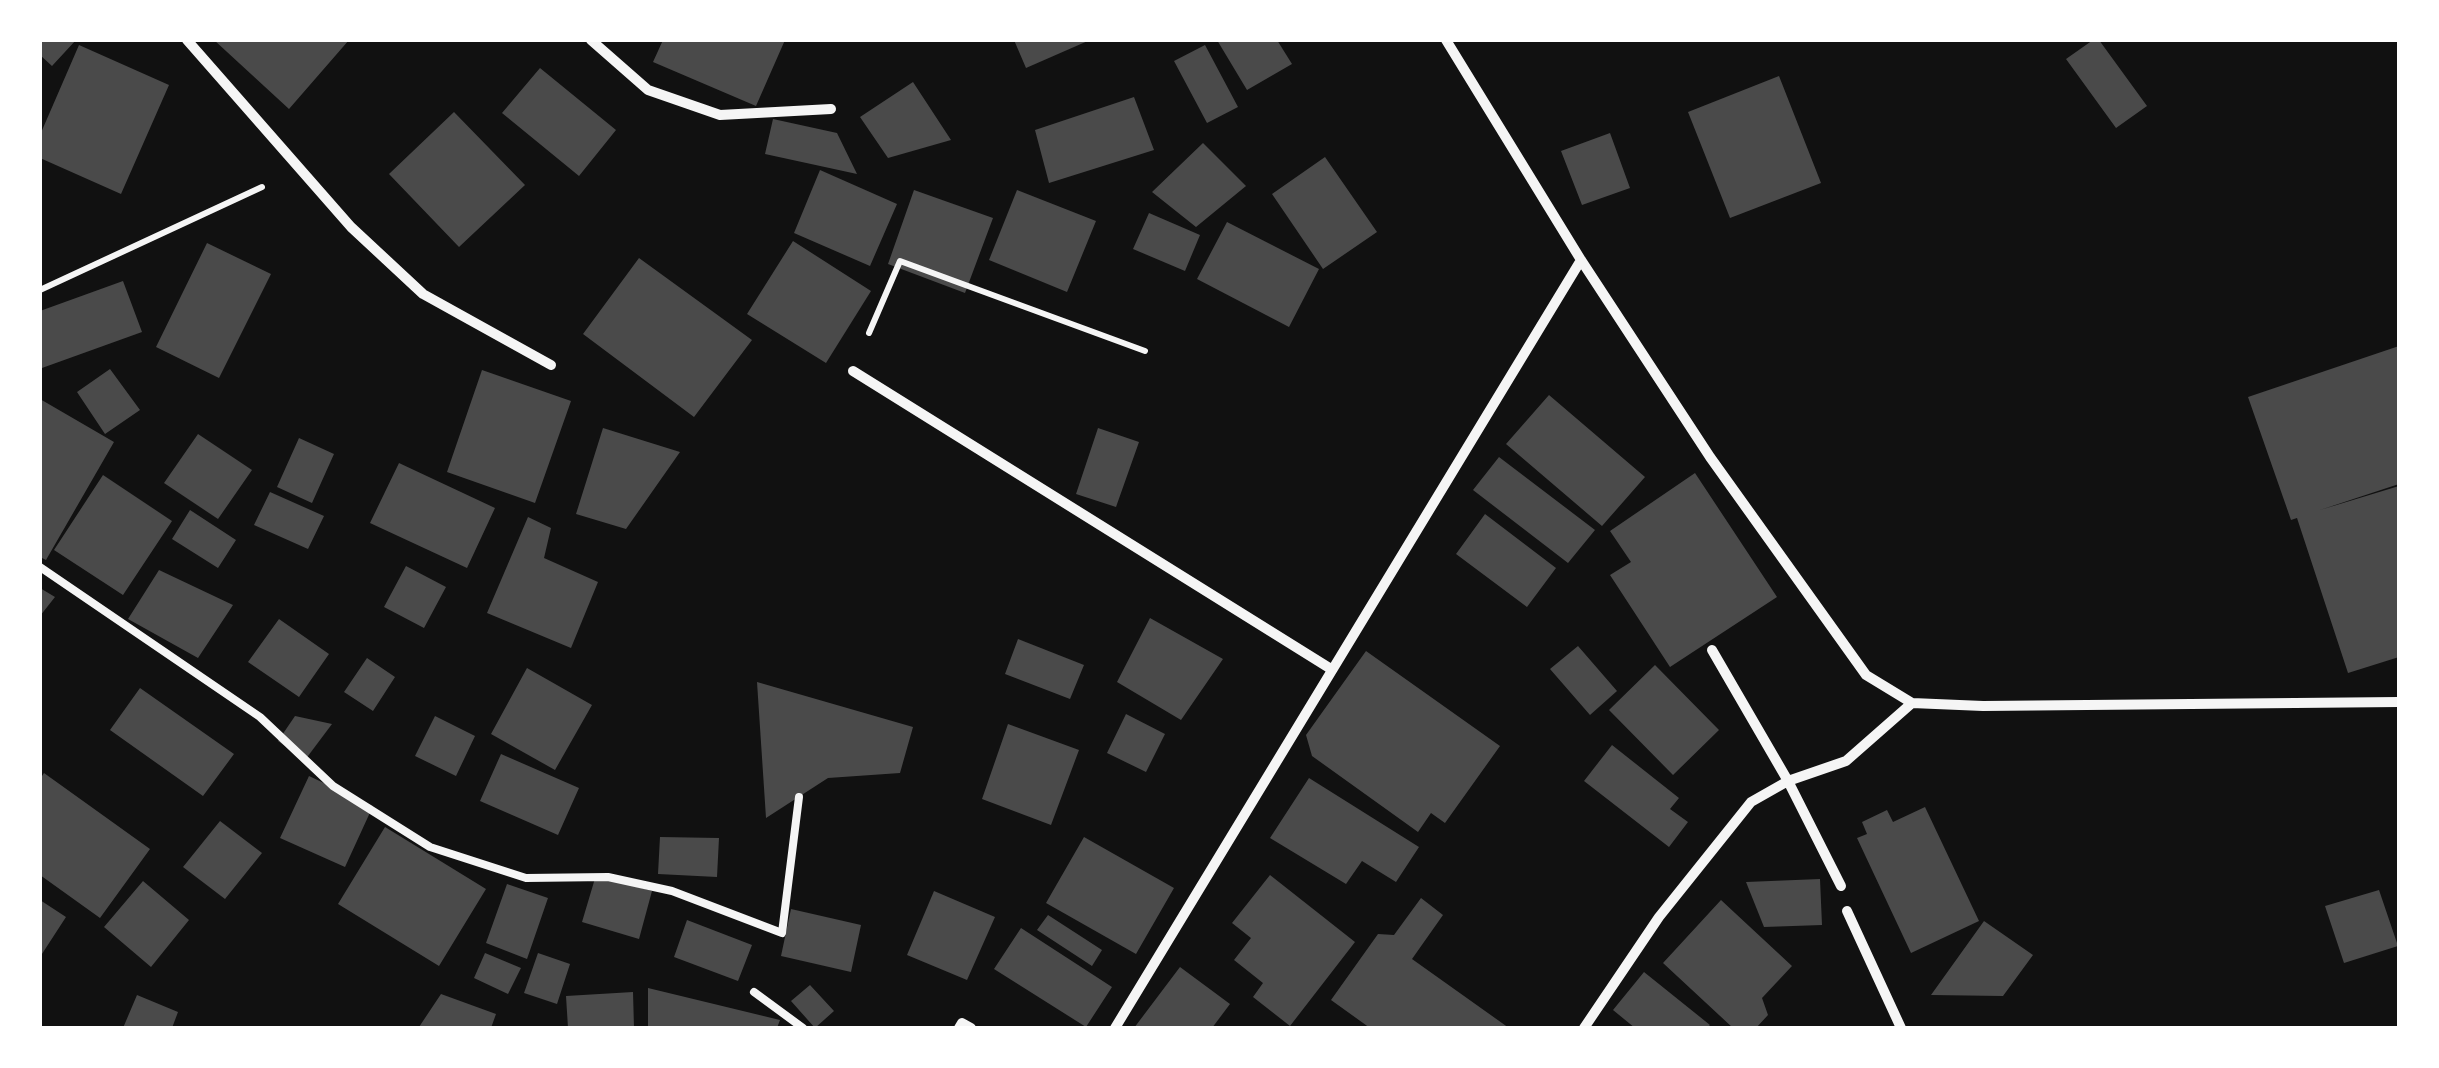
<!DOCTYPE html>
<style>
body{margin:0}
#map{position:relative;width:2439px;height:1068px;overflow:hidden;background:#111;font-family:Figtree,sans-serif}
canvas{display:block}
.frame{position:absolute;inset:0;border:42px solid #fff;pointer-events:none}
</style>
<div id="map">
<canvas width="2439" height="1068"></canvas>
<div class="frame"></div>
</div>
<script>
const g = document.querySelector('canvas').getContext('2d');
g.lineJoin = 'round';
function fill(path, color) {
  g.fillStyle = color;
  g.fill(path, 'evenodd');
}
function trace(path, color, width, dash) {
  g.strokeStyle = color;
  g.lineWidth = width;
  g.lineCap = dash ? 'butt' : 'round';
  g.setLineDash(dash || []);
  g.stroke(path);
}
const building = new Path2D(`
 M 40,40 L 76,40 L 52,66 L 40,55 Z
 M 214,40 L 349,40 L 289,109 Z
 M 663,40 L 785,40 L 756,106 L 653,62 Z
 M 1014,40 L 1090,40 L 1026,68 Z
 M 1217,40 L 1277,40 L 1292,64 L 1247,90 Z
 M 2093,40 L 2099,40 L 2147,106 L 2116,128 L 2066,59 Z
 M 79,45 L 169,85 L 121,194 L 40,158 L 40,135 Z
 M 1205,45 L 1238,107 L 1207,123 L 1174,61 Z
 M 540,68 L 616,130 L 579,176 L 502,113 Z
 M 1779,76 L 1821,183 L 1730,218 L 1688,112 Z
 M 913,82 L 951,140 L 888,158 L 860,117 Z
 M 1134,97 L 1154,150 L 1049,183 L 1035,130 Z
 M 454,112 L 525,185 L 459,247 L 389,174 Z
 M 773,119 L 837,133 L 857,174 L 765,154 Z
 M 1610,133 L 1630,188 L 1582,205 L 1561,151 Z
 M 1203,143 L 1246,186 L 1196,227 L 1152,192 Z
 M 1325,157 L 1377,232 L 1323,269 L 1272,194 Z
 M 820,170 L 897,204 L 870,266 L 794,233 Z
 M 914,190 L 993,218 L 965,293 L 888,264 Z
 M 1017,190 L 1096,221 L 1067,292 L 989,260 Z
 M 1149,213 L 1200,235 L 1185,271 L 1133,249 Z
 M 1227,222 L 1319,269 L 1289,327 L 1197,279 Z
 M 793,241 L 871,291 L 826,363 L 747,314 Z
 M 207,243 L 271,274 L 219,378 L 156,347 Z
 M 639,258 L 752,340 L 694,417 L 583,334 Z
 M 123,281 L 142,332 L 42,368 L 40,311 Z
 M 2399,346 L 2399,484 L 2320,510 L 2399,486 L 2399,657 L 2348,673 L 2297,518 L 2291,520 L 2248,397 Z
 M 110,369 L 140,410 L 105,434 L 77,392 Z
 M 482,370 L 571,401 L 535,503 L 447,472 Z
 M 1549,395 L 1645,477 L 1602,526 L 1506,444 Z
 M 40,399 L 114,442 L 46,560 L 40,557 Z
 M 603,428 L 680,452 L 626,529 L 576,514 Z
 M 1098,428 L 1139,442 L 1116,507 L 1076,494 Z
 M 198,434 L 252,470 L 218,519 L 164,483 Z
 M 299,438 L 334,454 L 312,503 L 277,487 Z
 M 1499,457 L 1595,530 L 1568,563 L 1473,490 Z
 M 399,463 L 495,508 L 467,568 L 370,523 Z
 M 1695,473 L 1777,597 L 1670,667 L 1610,575 L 1631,562 L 1610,531 Z
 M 103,475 L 172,521 L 123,595 L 54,550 Z
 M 270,492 L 324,516 L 308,549 L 254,525 Z
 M 190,510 L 236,540 L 218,568 L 172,539 Z
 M 1485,514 L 1556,568 L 1527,607 L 1456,554 Z
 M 528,517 L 551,528 L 544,558 L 598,582 L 571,648 L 487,613 Z
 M 406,566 L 446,587 L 424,628 L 384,607 Z
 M 159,570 L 233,605 L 198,658 L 128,619 Z
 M 40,588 L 55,597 L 40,616 Z
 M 1150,618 L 1223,659 L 1181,720 L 1117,682 Z
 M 279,619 L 329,654 L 299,697 L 248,662 Z
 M 1018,639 L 1084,665 L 1070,699 L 1005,674 Z
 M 1578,646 L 1617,691 L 1590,715 L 1550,669 Z
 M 1366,651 L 1500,746 L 1445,823 L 1431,813 L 1418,832 L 1312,756 L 1306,735 Z
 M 367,658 L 395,677 L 373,711 L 344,692 Z
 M 1655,665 L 1719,730 L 1673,775 L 1609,710 Z
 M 527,668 L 592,705 L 555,770 L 491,734 Z
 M 757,682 L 913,727 L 900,773 L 828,778 L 766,818 Z
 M 140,688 L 234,754 L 203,796 L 110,730 Z
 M 1126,714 L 1165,734 L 1146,772 L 1107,753 Z
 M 295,716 L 332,724 L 305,760 L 278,741 Z
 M 435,716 L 475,736 L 456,776 L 415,756 Z
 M 1008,724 L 1079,750 L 1051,825 L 982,799 Z
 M 1612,745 L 1679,798 L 1670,809 L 1688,822 L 1669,847 L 1584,781 Z
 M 501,754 L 579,788 L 558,835 L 480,801 Z
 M 44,773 L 150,849 L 100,918 L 40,875 L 40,779 Z
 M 309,776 L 373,806 L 345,867 L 280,838 Z
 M 1309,778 L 1419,847 L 1396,882 L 1362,861 L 1346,884 L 1270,838 Z
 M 1925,807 L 1979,921 L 1911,953 L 1857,838 L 1867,834 L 1862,822 L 1887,810 L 1893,822 Z
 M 220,821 L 262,853 L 225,899 L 183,867 Z
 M 385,827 L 486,889 L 439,966 L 338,904 Z
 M 660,837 L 719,838 L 717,877 L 658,874 Z
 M 1084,837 L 1174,888 L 1136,954 L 1046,903 Z
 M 596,875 L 652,891 L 639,939 L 582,922 Z
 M 1270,875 L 1355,942 L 1290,1026 L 1253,997 L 1263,983 L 1234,960 L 1251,938 L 1232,923 Z
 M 1820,879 L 1822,925 L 1764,927 L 1746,882 Z
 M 143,881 L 189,920 L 151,967 L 104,927 Z
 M 507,884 L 548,898 L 527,959 L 486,943 Z
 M 2379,890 L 2398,946 L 2344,963 L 2325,906 Z
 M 934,891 L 995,917 L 967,980 L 907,955 Z
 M 1421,898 L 1443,915 L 1412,959 L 1509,1028 L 1370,1028 L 1331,1000 L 1378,934 L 1394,935 Z
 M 40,900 L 66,917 L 40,957 Z
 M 1721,900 L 1792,966 L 1762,998 L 1768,1015 L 1756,1028 L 1733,1028 L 1663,963 Z
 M 791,909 L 861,925 L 851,972 L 781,956 Z
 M 1048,915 L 1102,950 L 1092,966 L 1037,930 Z
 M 687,920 L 752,945 L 738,981 L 674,957 Z
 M 1984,921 L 2033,955 L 2003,996 L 1931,995 Z
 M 1021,928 L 1112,987 L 1086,1027 L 994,969 Z
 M 485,953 L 521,968 L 508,994 L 474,978 Z
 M 538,953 L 570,964 L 557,1004 L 524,993 Z
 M 1180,967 L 1230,1004 L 1212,1028 L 1134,1028 Z
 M 1644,972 L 1710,1025 L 1707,1028 L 1635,1028 L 1613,1010 Z
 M 810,985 L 834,1011 L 815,1028 L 791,1001 Z
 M 648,988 L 780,1020 L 777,1028 L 648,1028 Z
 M 633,992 L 634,1028 L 568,1028 L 566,996 Z
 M 441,994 L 496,1014 L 491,1028 L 419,1027 Z
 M 137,995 L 178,1012 L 172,1028 L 123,1028 Z`);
const path = new Path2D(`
 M 40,290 L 262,187
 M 869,333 L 900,261 L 1145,351`);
const service = new Path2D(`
 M 40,567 L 260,717 L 333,786 L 430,847 L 526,878 L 608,877 L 672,891 L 782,933 L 799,797
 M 754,992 L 803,1028`);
const minor = new Path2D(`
 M 187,40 L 351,227 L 423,294 L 551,365
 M 591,40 L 648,90 L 720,115 L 831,109
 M 1446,40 L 1581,260 L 1710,457 L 1866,675 L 1912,703 L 1983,706 L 2399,702
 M 853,371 L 1331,669
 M 1712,650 L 1788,781 L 1841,886
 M 1847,911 L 1901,1028
 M 959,1028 L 962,1023 L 971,1028
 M 1115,1028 L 1581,260
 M 1584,1028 L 1659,917 L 1751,802 L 1788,781 L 1846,761 L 1912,703`);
fill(building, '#4a4a4a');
trace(path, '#f5f5f5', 6);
trace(service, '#f5f5f5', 8);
trace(minor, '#f5f5f5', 10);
</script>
